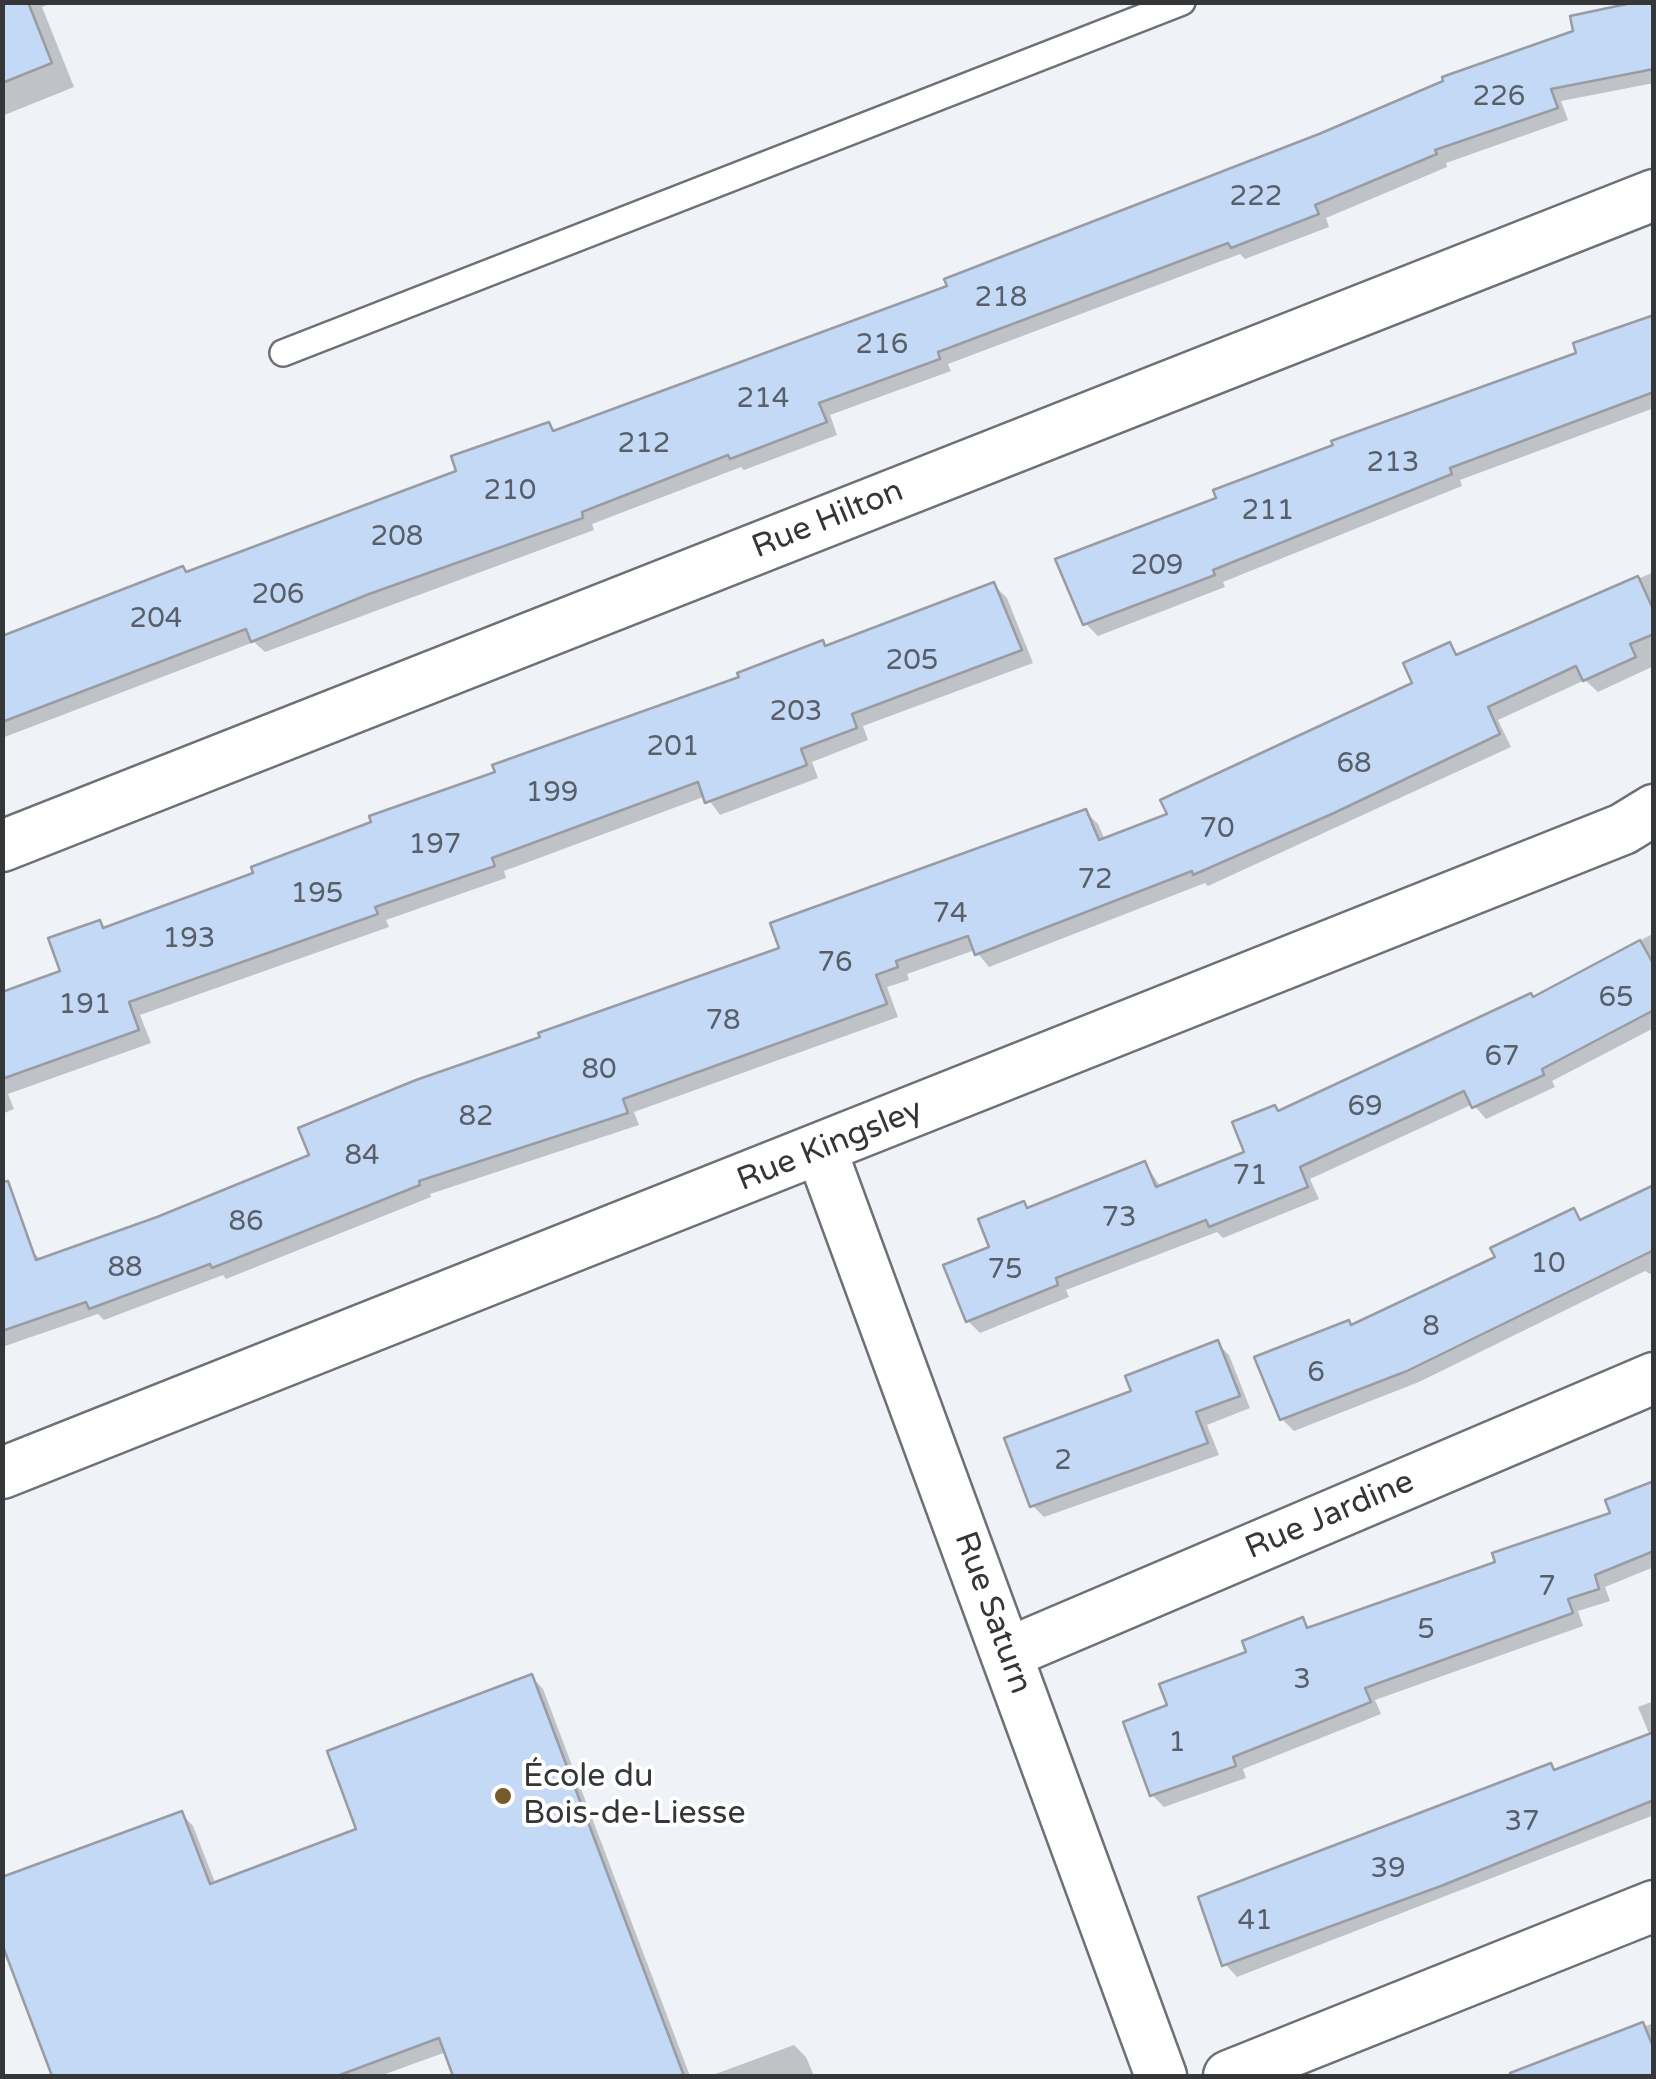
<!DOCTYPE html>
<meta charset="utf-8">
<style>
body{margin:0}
#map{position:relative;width:1656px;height:2079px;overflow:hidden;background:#eff3f8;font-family:"Varela Round",sans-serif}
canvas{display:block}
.frame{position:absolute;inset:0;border:5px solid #343638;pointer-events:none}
</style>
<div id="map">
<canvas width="1656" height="2079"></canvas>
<div class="frame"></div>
</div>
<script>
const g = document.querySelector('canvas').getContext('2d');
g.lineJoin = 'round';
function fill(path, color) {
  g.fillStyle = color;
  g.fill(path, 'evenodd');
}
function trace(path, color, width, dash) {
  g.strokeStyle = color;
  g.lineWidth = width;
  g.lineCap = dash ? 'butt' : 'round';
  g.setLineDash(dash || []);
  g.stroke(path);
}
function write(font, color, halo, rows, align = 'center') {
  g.font = font + ' "Varela Round",sans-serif';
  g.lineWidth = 8;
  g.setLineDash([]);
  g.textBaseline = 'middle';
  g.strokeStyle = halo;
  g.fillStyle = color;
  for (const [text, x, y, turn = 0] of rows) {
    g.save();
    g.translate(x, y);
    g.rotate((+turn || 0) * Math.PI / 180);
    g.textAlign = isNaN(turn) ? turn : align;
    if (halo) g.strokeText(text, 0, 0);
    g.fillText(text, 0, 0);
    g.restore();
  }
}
const shadow = new Path2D(`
 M 2,2 L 55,2 L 42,7 L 74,87 L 2,116 Z
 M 1654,2 L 1654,83 L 1561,101 L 1568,120 L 1446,163 L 1447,167 L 1326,218 L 1329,227 L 1245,259 L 1240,254 L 948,364 L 951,371 L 830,415 L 837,435 L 744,470 L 741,467 L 592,524 L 594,530 L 265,652 L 254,642 L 2,738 L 2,638 L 460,472 L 549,424 L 557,433 L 950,287 Z
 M 1654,317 L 1654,408 L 1460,480 L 1462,486 L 1223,582 L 1225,587 L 1098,636 L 1085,623 Z
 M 1654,572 L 1654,666 L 1598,692 L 1585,680 L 1498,720 L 1511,747 L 1208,886 L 1205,883 L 989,967 L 975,950 L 907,974 L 909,980 L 887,987 L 898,1017 L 634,1112 L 639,1125 L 430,1194 L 431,1197 L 226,1279 L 223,1275 L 104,1320 L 98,1314 L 2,1347 L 2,1259 L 31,1250 L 41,1260 L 312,1157 L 1086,812 L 1098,824 L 1105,840 L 1170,816 L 1415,684 L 1449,645 L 1460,656 Z
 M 994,585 L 1007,598 L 1033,663 L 863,726 L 868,740 L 812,762 L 818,778 L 720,815 L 706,796 L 504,871 L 506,878 L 386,920 L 389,927 L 140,1015 L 151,1043 L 8,1094 L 14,1109 L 2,1114 L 2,997 L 63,972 L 99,923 L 106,930 L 256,874 L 823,643 L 827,648 Z
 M 1654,933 L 1654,1028 L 1552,1081 L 1555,1087 L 1486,1119 L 1473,1104 L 1310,1179 L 1319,1199 L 1223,1238 L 1217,1232 L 1066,1290 L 1069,1297 L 980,1333 L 968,1321 L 992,1248 L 1024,1204 L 1030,1210 L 1145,1164 L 1161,1187 L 1247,1153 L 1280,1113 L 1534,999 Z
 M 1654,1188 L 1654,1276 L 1645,1271 L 1419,1382 L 1294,1431 L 1282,1419 L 1353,1327 L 1498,1258 L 1574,1211 L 1583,1221 Z
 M 1217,1343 L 1229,1355 L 1250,1408 L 1207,1425 L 1219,1455 L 1044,1517 L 1032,1505 L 1134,1393 Z
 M 1654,1483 L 1654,1567 L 1605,1587 L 1610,1601 L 1578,1611 L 1583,1626 L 1375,1700 L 1381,1714 L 1243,1769 L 1246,1778 L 1164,1807 L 1152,1795 L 1170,1707 L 1302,1620 L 1312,1629 L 1498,1564 L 1614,1514 Z
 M 531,1676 L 543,1689 L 690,2076 L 456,2076 L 446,2052 L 380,2076 L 55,2076 L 2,1937 L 181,1813 L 193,1826 L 216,1885 L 360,1830 Z
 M 1654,1701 L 1654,1815 L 1237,1977 L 1225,1964 L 1550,1766 L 1556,1772 L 1650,1736 L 1638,1707 Z
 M 1654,2023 L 1654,2076 L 1522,2076 L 1555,2063 L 1553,2059 Z
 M 794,2045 L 806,2057 L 814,2076 L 710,2076 Z`);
const building = new Path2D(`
 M 2,2 L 28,2 L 52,63 L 2,83 Z
 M 1636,2 L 1654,2 L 1654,69 L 1551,89 L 1558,108 L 1435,150 L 1437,154 L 1315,205 L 1319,214 L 1231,248 L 1228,243 L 938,352 L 940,359 L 819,403 L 827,422 L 730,459 L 728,455 L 582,512 L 583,518 L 369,594 L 251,642 L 246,629 L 2,722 L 2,636 L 183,566 L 186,572 L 456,471 L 451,456 L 549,422 L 553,431 L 947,286 L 944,279 L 1319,134 L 1443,81 L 1442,77 L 1573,31 L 1570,16 Z
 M 1654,315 L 1654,392 L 1450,468 L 1452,474 L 1213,570 L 1215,575 L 1083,625 L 1055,559 L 1216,498 L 1213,490 L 1333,445 L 1331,441 L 1576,353 L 1573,343 Z
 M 1638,576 L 1654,611 L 1654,634 L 1630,644 L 1636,657 L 1583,681 L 1576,666 L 1488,707 L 1500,734 L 1334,813 L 1193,875 L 1192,871 L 975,955 L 968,936 L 896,961 L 898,967 L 876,975 L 887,1004 L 623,1099 L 628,1113 L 419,1181 L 420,1185 L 212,1268 L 210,1264 L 89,1309 L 86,1302 L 2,1331 L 2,1182 L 8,1181 L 36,1260 L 157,1217 L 309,1155 L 298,1128 L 416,1080 L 540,1037 L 538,1033 L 779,948 L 770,923 L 1086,809 L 1099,840 L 1167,814 L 1160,800 L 1412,683 L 1403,663 L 1450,642 L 1456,655 Z
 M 994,582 L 1022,650 L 852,714 L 857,728 L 801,749 L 807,765 L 705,803 L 698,782 L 492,858 L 495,866 L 375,907 L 378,914 L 129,1002 L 139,1030 L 2,1079 L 2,992 L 60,971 L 48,938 L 100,920 L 103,928 L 253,873 L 251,867 L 371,822 L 369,816 L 495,772 L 492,765 L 739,677 L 737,673 L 823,640 L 825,646 Z
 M 1640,940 L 1654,965 L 1654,1010 L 1542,1069 L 1544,1075 L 1472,1108 L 1464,1091 L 1300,1167 L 1308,1187 L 1209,1227 L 1206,1220 L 1056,1278 L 1058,1285 L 966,1322 L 943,1265 L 989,1247 L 978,1219 L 1024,1201 L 1027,1208 L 1145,1161 L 1156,1187 L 1244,1152 L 1232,1122 L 1275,1105 L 1278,1111 L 1531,993 L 1533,997 Z
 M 1654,1185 L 1654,1250 L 1407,1371 L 1280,1420 L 1254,1357 L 1349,1320 L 1351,1325 L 1495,1257 L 1490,1248 L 1574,1208 L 1580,1220 Z
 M 1218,1340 L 1240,1396 L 1196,1412 L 1208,1443 L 1030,1507 L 1004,1438 L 1131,1391 L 1125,1376 Z
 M 1654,1481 L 1654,1551 L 1595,1575 L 1599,1589 L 1568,1599 L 1573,1613 L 1365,1688 L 1371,1702 L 1233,1757 L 1236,1766 L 1150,1796 L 1123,1722 L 1167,1705 L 1159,1684 L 1246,1652 L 1242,1641 L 1303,1617 L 1307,1628 L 1495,1562 L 1492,1553 L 1610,1513 L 1605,1500 Z
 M 532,1674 L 684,2076 L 453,2076 L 439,2038 L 337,2076 L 52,2076 L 2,1944 L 2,1877 L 182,1811 L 210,1884 L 356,1829 L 327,1751 Z
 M 1654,1732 L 1654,1800 L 1441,1886 L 1222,1966 L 1198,1897 L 1551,1763 L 1554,1770 Z
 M 1643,2022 L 1654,2049 L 1654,2076 L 1510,2076 L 1510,2073 Z`);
const lane = new Path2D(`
 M 283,353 L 1182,2`);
const street = new Path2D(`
 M 2,846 L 1654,195
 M 821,1150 L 1161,2076
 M 2,1473 L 1623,829 L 1654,810
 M 1006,1654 L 1654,1378
 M 1229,2076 L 1654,1906`);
const markers = [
 [503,1796,10,"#775b2d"]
];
const numberNames = [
 ["226",1499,98],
 ["222",1256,198],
 ["218",1001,299],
 ["216",882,346],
 ["214",763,400],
 ["212",644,445],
 ["213",1393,464],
 ["210",510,492],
 ["211",1268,512],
 ["208",397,538],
 ["209",1157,567],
 ["206",278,596],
 ["204",156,620],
 ["205",912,662],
 ["203",796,713],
 ["201",673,748],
 ["68",1354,765],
 ["199",552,794],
 ["70",1217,830],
 ["197",435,846],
 ["72",1095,881],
 ["195",317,895],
 ["74",950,915],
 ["193",189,940],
 ["76",835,964],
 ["65",1616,999],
 ["191",85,1006],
 ["78",723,1022],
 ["67",1502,1058],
 ["80",599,1071],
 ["69",1365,1108],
 ["82",476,1118],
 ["84",362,1157],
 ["71",1250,1177],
 ["73",1119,1219],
 ["86",246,1223],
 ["10",1548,1265],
 ["88",125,1269],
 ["75",1005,1271],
 ["8",1431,1328],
 ["6",1316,1374],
 ["2",1063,1462],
 ["7",1547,1588],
 ["5",1426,1631],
 ["3",1302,1681],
 ["1",1177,1744],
 ["37",1522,1823],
 ["39",1388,1870],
 ["41",1255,1922]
];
const streetNames = [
 ["Rue Hilton",828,520,-22],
 ["Rue Kingsley",830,1146,-22],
 ["Rue Jardine",1330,1516,-23],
 ["Rue Saturn",992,1613,70]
];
const poiNames = [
 ["École du",523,1778],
 ["Bois-de-Liesse",523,1815]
];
fill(shadow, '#0003');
fill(building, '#c4d9f6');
trace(building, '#999ca2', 2.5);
trace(lane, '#6d7075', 30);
trace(street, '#6d7075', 55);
trace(lane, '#fff', 25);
trace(street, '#fff', 50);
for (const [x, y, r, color] of markers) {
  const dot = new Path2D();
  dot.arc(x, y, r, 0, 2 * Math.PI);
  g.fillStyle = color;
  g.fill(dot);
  trace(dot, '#fff', 4);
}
write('28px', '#585f68', null, numberNames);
write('32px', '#343638', '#fff', streetNames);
write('32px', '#343638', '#fff', poiNames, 'left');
</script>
